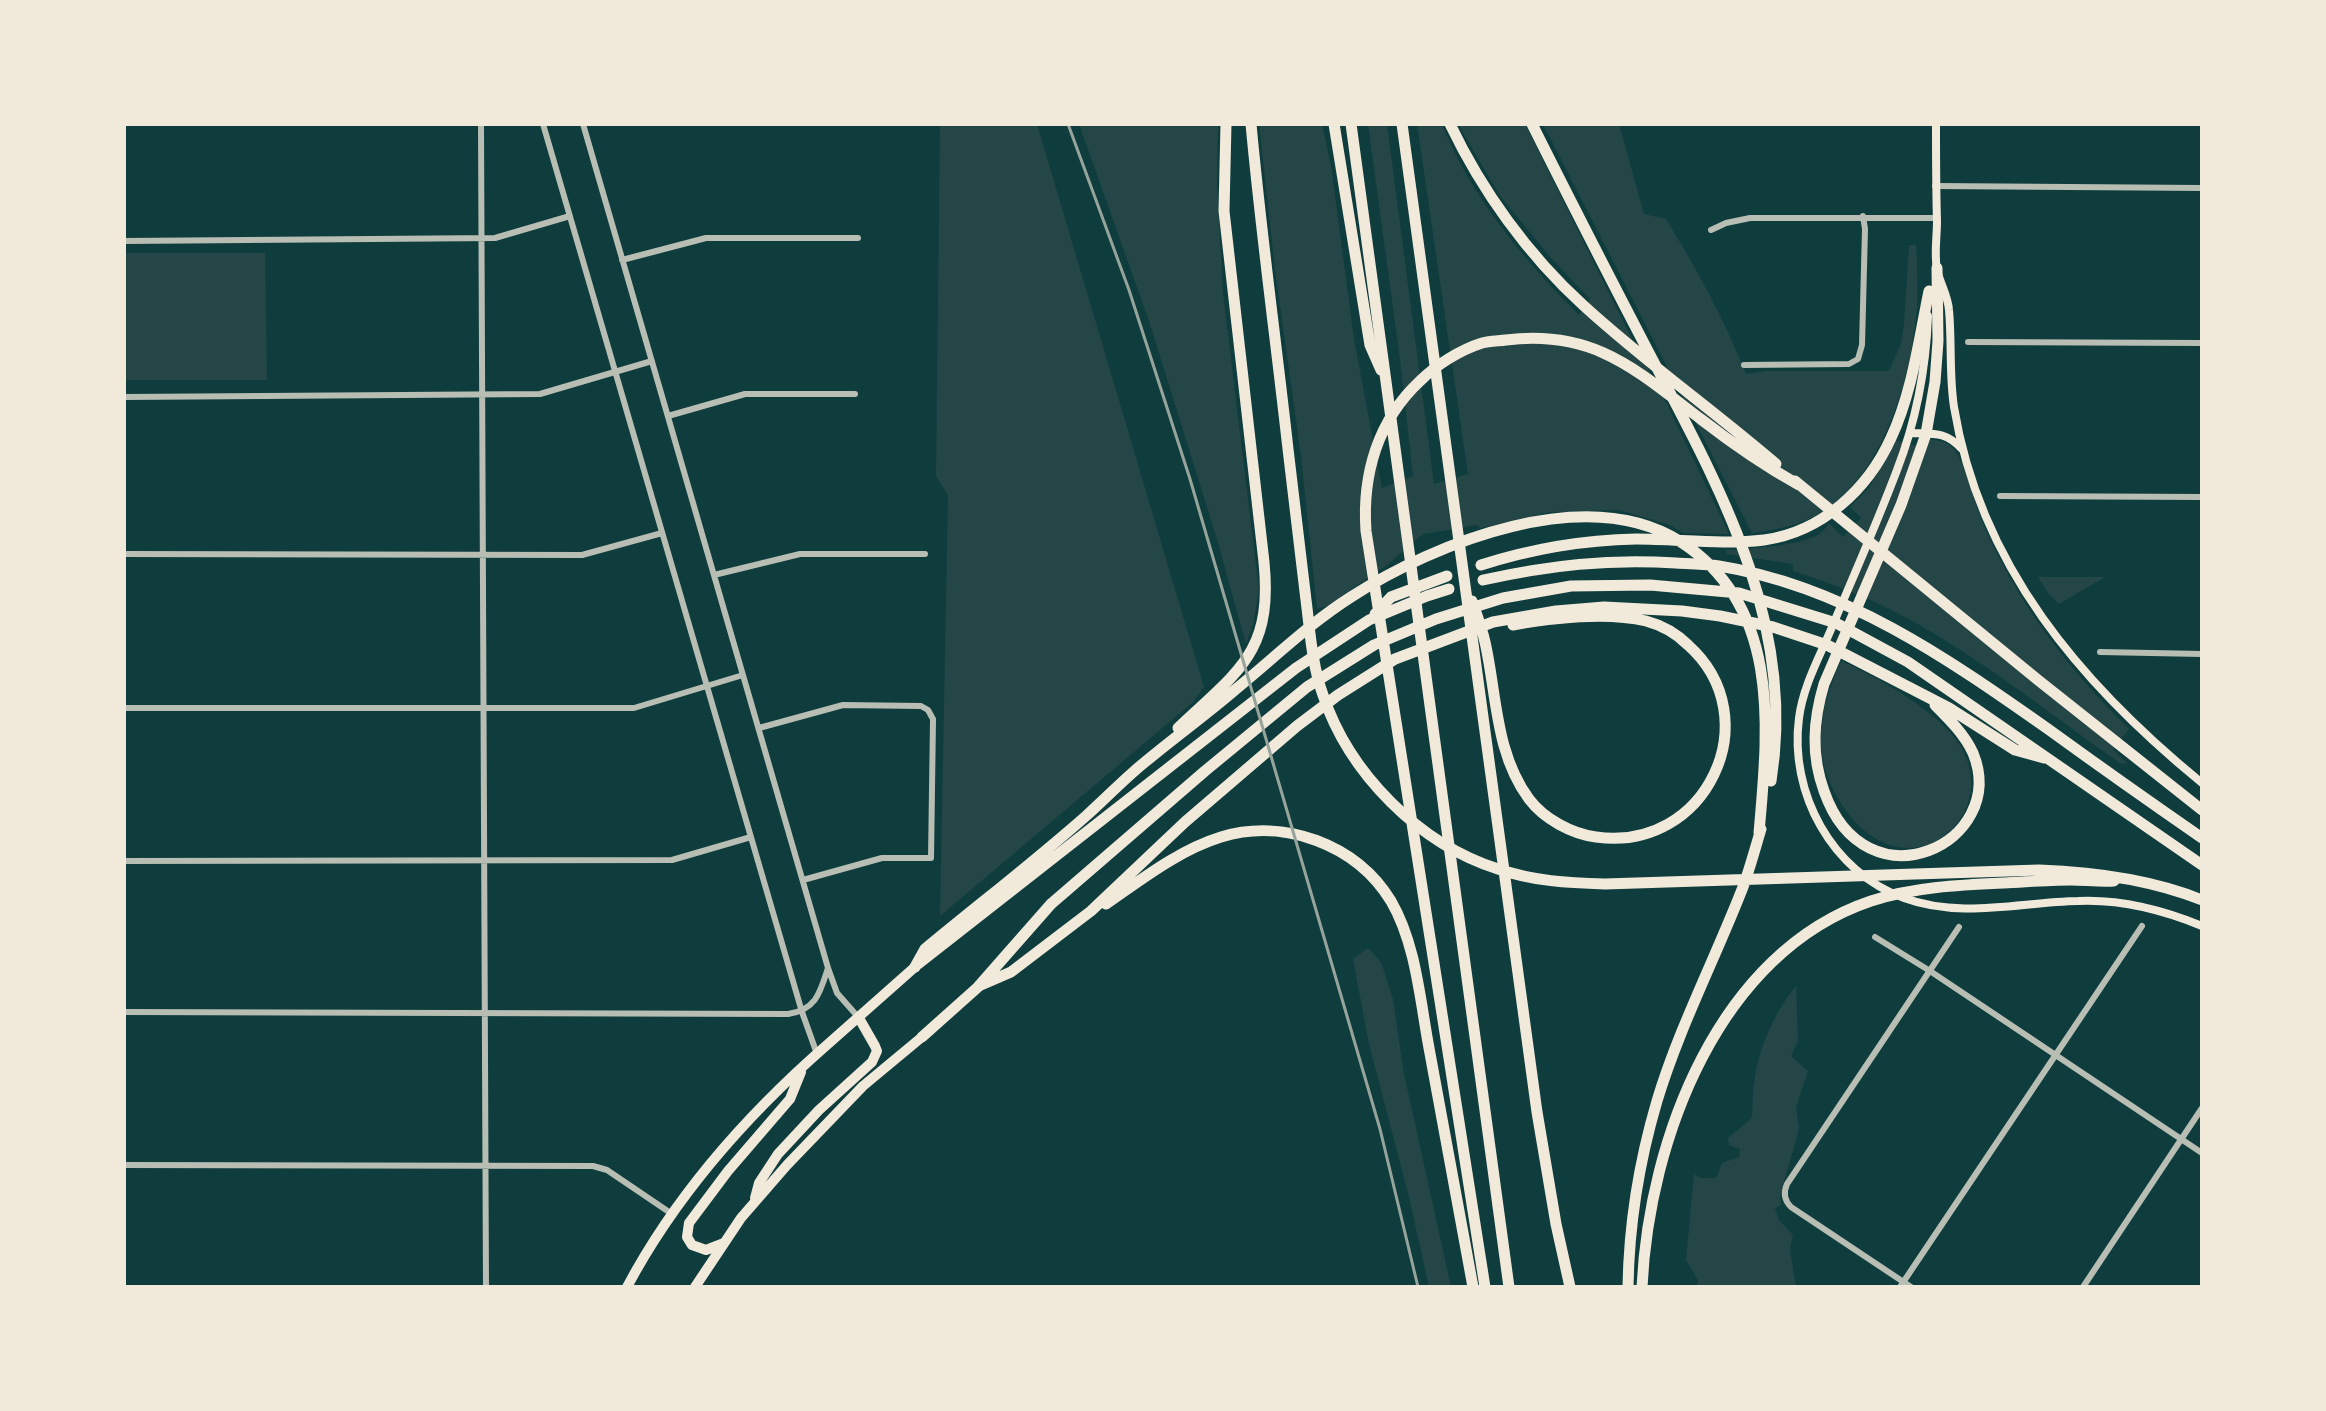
<!DOCTYPE html>
<style>
body{margin:0}
#map{position:relative;width:2326px;height:1411px;overflow:hidden;background:#0f3d3e;font-family:"Varela Round",sans-serif}
canvas{display:block}
.frame{position:absolute;inset:0;border:126px solid #f1e9da;pointer-events:none}
</style>
<div id="map">
<canvas width="2326" height="1411"></canvas>
<div class="frame"></div>
</div>
<script>
const g = document.querySelector('canvas').getContext('2d');
g.lineJoin = 'round';
function fill(path, color) {
  g.fillStyle = color;
  g.fill(path, 'evenodd');
}
function trace(path, color, width, dash) {
  g.strokeStyle = color;
  g.lineWidth = width;
  g.lineCap = dash ? 'butt' : 'round';
  g.setLineDash(dash || []);
  g.stroke(path);
}
const green = new Path2D(`
 M 940,124 L 1037,124 L 1204,687 L 1193,702 L 940,916 L 948,495 L 936,476 Z
 M 1079,124 L 1218,124 L 1217,183 L 1223,293 L 1259,590 L 1253,625 L 1246,644 L 1217,539 L 1149,321 Z
 M 1259,124 L 1322,124 L 1331,166 L 1354,339 L 1382,488 L 1413,476 L 1400,359 L 1368,124 L 1387,124 L 1434,484 L 1468,474 L 1417,124 L 1442,124 C 1471,197 1524,260 1579,315 L 1590,299 L 1551,258 L 1500,196 L 1458,124 L 1525,124 L 1628,331 L 1666,402 L 1729,534 L 1683,533 L 1670,525 L 1619,510 L 1550,512 L 1481,528 L 1476,525 L 1423,534 L 1387,565 L 1327,606 L 1317,609 L 1301,456 L 1275,270 Z
 M 1543,124 L 1619,124 L 1644,214 L 1666,219 C 1697,269 1724,319 1746,374 L 1767,371 L 1889,371 L 1901,344 L 1904,324 L 1909,245 L 1916,245 C 1917,265 1918,286 1917,306 C 1912,376 1883,479 1817,515 C 1797,526 1774,530 1752,533 Z
 M 124,253 L 265,253 L 267,380 L 124,380 Z
 M 1895,440 L 1924,448 L 1929,440 C 1938,440 1946,441 1952,447 C 1965,460 1975,507 1984,526 C 2020,607 2067,667 2129,729 L 2113,750 L 2128,764 L 2120,763 C 2048,713 1979,656 1901,615 C 1866,596 1830,583 1793,571 L 1793,564 L 1727,554 L 1726,550 C 1749,549 1802,546 1821,533 C 1824,531 1827,526 1829,523 L 1843,537 L 1861,518 L 1850,507 L 1869,488 Z
 M 2038,577 L 2105,577 L 2059,604 L 2048,593 Z
 M 1841,661 C 1876,676 1938,711 1959,744 C 2007,817 1902,904 1839,800 C 1809,750 1820,710 1841,661 Z
 M 1368,948 L 1381,962 L 1393,999 L 1403,1069 L 1451,1287 L 1429,1287 L 1408,1193 L 1369,1044 L 1353,959 Z
 M 1796,986 L 1798,1041 L 1791,1056 L 1808,1071 L 1796,1107 L 1799,1129 L 1780,1196 L 1781,1205 L 1775,1208 L 1779,1220 L 1793,1235 L 1790,1249 L 1796,1287 L 1697,1287 L 1698,1280 L 1686,1260 L 1694,1174 L 1701,1178 L 1716,1178 L 1722,1163 L 1739,1157 L 1740,1149 L 1729,1145 L 1728,1138 L 1752,1118 C 1753,1101 1753,1083 1757,1066 C 1763,1038 1778,1008 1796,986 Z`);
const minor = new Path2D(`
 M 481,124 L 486,1287
 M 543,124 L 802,1012 L 817,1054
 M 583,124 L 828,968 L 837,993 L 859,1018
 M 1935,186 L 2202,188
 M 1711,230 L 1726,223 L 1750,218 L 1937,218
 M 124,241 L 495,238 L 570,216
 M 622,260 L 706,238 L 858,238
 M 1968,342 L 2202,343
 M 1744,365 L 1849,364 L 1858,359 L 1862,345 L 1865,229 L 1863,216
 M 124,397 L 540,394 L 652,361
 M 668,416 L 745,394 L 855,394
 M 2000,496 L 2202,497
 M 124,554 L 582,555 L 662,533
 M 714,575 L 800,554 L 925,554
 M 2100,652 L 2202,654
 M 124,708 L 634,708 L 743,675
 M 759,728 L 843,705 L 921,706 L 928,710 L 933,719 L 931,858 L 882,858 L 803,880
 M 124,861 L 672,860 L 751,837
 M 1875,937 L 1930,971 L 2202,1153
 M 124,1012 L 788,1014 C 816,1010 820,993 828,968
 M 124,1165 L 593,1166 L 607,1170 L 672,1214
 M 1900,1287 L 2142,926
 M 1911,1287 L 1791,1207 C 1784,1200 1783,1193 1787,1184 L 1959,927
 M 2083,1287 L 2202,1108`);
const secondary = new Path2D(`
 M 1936,124 C 1936,156 1936,189 1937,221 C 1937,237 1934,254 1937,270 C 1940,283 1948,296 1949,310 C 1952,342 1949,375 1954,407 C 1980,566 2081,684 2202,783
 M 1928,316 C 1926,368 1916,421 1897,470 C 1877,523 1854,575 1832,627 C 1820,656 1803,686 1799,718 C 1789,793 1832,872 1904,898 C 1961,919 2020,902 2078,901 C 2121,899 2163,910 2202,926
 M 1910,433 C 1934,434 1945,431 1962,449`);
const trunk = new Path2D(`
 M 755,1198 L 759,1183 L 778,1154 L 819,1110 L 872,1062 L 877,1051 L 875,1046 L 859,1018
 M 724,1243 L 706,1250 L 692,1245 L 687,1237 L 689,1223 L 728,1171 L 790,1099 L 801,1072
 M 627,1287 C 676,1195 750,1112 828,1044 C 857,1018 886,993 915,967
 M 695,1287 L 741,1218 L 787,1165 L 863,1086 L 922,1037`);
const motorway = new Path2D(`
 M 1251,124 C 1261,233 1276,341 1288,449 C 1294,499 1300,550 1306,600 C 1310,631 1312,665 1323,695 C 1349,773 1419,844 1498,869 C 1533,881 1568,883 1605,884 L 2039,870 C 2095,872 2150,879 2202,900
 M 1334,124 L 1370,345 L 1381,370
 M 1351,124 L 1509,1287
 M 1402,124 L 1537,1112 L 1556,1224 L 1570,1287
 M 1450,124 C 1482,191 1528,255 1583,305 C 1644,361 1713,410 1776,464
 M 1532,124 C 1570,200 1609,276 1648,351 C 1719,486 1797,623 1771,781
 M 1795,481 L 2038,680 L 2202,810
 M 1481,565 C 1531,549 1584,540 1636,539 C 1679,539 1722,545 1764,540 C 1822,532 1868,489 1891,438 C 1912,393 1919,339 1929,291
 M 1483,580 C 1552,565 1606,559 1676,563 C 1690,564 1705,564 1719,566 C 1844,586 1947,658 2048,729 C 2099,766 2150,802 2202,838
 M 1472,601 C 1477,615 1482,628 1485,642 C 1497,695 1495,753 1529,799 C 1544,819 1572,834 1596,837 C 1706,853 1770,718 1688,645 C 1677,634 1661,625 1646,621 C 1607,612 1553,618 1513,625
 M 1375,614 L 1391,597 L 1447,576
 M 1935,705 C 1949,719 1965,735 1973,753 C 2010,843 1866,911 1824,791 C 1811,755 1813,721 1824,684 L 1901,505 L 1926,434 L 1935,382 L 1938,341 L 1937,268
 M 1178,728 C 1238,671 1273,653 1264,562 L 1224,211 L 1226,124
 M 1106,904 C 1142,879 1179,850 1221,837 C 1284,818 1356,844 1391,901 C 1416,944 1420,1000 1429,1048 C 1444,1127 1458,1207 1473,1287
 M 918,964 L 1296,668 L 1369,620 L 1427,596 L 1449,589
 M 915,967 L 925,949 C 978,905 1034,862 1086,816 C 1106,798 1124,779 1145,762 C 1175,737 1207,714 1236,689 C 1274,658 1310,623 1351,597 C 1436,542 1587,482 1681,542 C 1782,607 1768,729 1759,833
 M 981,985 L 1011,972 L 1091,911 L 1185,822 L 1297,726 L 1338,695 L 1395,659 L 1493,622 L 1556,611 L 1604,607 L 1682,611 L 1720,616 L 1773,627 L 1827,645 L 1949,708 L 2015,750 L 2044,758
 M 922,1037 L 978,987 L 1051,904 L 1205,771 L 1307,687 L 1374,645 L 1436,619 L 1503,598 L 1571,586 L 1650,585 L 1739,593 L 1836,623 L 1908,662 L 2202,865
 M 1485,1287 L 1366,531 C 1362,474 1378,420 1420,381 C 1436,365 1460,350 1482,343 C 1490,341 1499,341 1506,340 C 1595,329 1637,371 1702,420 C 1733,444 1765,466 1799,485
 M 1628,1287 C 1629,1224 1639,1162 1657,1101 C 1679,1028 1715,959 1743,887 C 1750,868 1755,849 1761,829
 M 1642,1287 C 1649,1139 1719,952 1871,901 C 1914,887 1960,885 2004,883 C 2026,882 2049,880 2071,880 C 2085,880 2099,882 2114,881`);
const rail = new Path2D(`
 M 1068,124 L 1129,290 L 1190,479 L 1380,1129 L 1418,1287`);
fill(green, '#244646');
trace(minor, '#b8beb3', 6);
trace(secondary, '#f1e9da', 8);
trace(trunk, '#f1e9da', 10);
trace(motorway, '#f1e9da', 11);
trace(rail, '#97a49c', 3);
</script>
